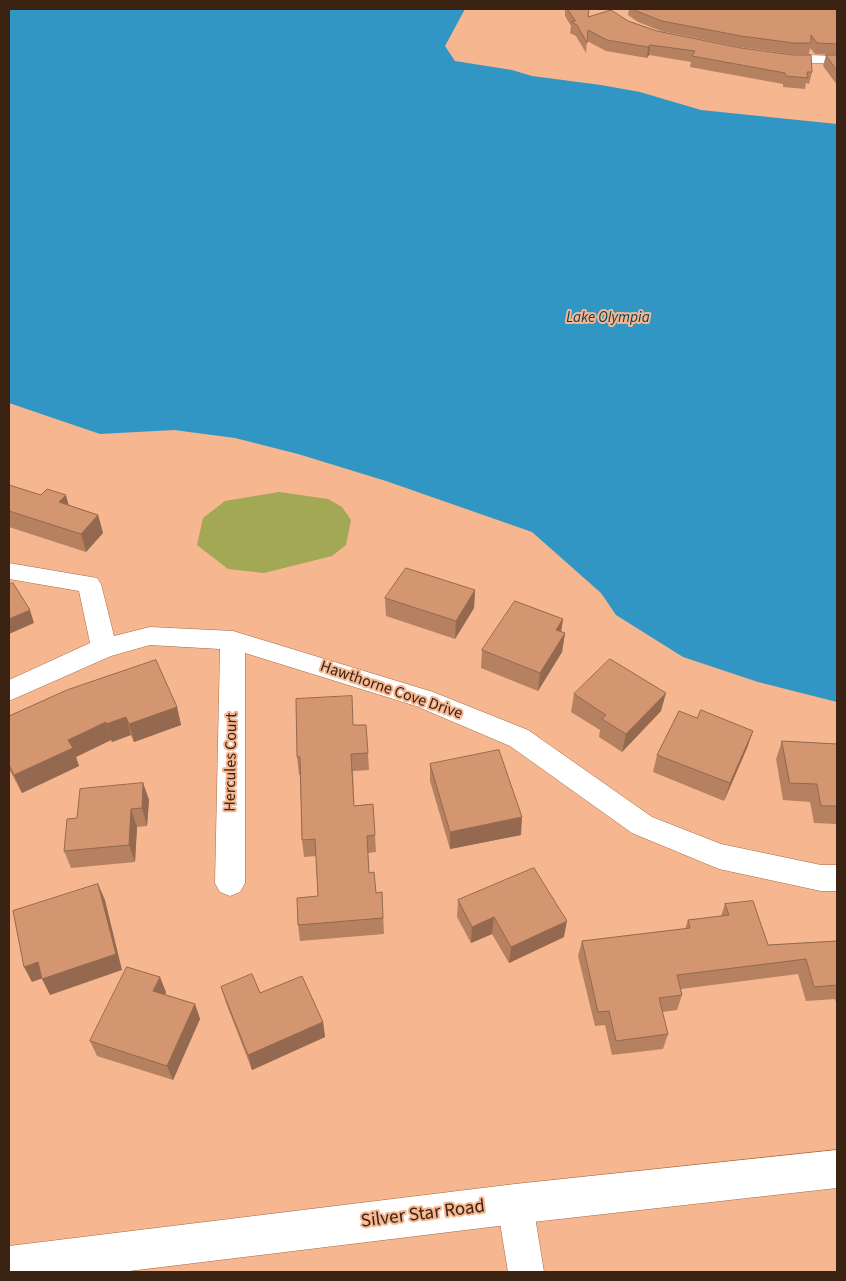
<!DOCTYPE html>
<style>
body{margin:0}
#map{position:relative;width:846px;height:1281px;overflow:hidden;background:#f5b690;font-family:"Source Sans 3",sans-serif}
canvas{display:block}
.frame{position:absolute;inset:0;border:10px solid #3b2314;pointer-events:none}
</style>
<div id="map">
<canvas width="846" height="1281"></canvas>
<div class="frame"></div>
</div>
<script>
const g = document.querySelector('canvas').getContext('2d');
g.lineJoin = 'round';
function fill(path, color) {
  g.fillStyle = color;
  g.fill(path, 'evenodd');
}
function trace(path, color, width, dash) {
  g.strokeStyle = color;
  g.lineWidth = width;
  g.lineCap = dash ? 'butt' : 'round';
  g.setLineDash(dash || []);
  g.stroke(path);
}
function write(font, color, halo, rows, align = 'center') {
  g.font = font + ' "Source Sans 3",sans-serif';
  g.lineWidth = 4;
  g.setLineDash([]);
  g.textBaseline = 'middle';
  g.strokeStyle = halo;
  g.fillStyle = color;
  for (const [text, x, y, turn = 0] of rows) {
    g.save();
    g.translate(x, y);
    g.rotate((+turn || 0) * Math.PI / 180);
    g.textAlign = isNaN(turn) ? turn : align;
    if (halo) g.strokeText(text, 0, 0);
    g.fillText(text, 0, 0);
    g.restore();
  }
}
const green = new Path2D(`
 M 279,492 L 328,499 L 342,507 L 351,520 L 346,545 L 332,556 L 264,573 L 228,569 L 197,545 L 203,518 L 225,501 Z`);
const water = new Path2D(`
 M 9,9 L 465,9 L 445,46 L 455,61 L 512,70 L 532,76 L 601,85 L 640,92 L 701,110 L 837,124 L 837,702 L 758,682 L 683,657 L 616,615 L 601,593 L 532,532 L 386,481 L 298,454 L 235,438 L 174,430 L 100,434 L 9,403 Z`);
const minor = new Path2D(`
 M 778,54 L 837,56 L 837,64 L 773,61 L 771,58 L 773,55 Z
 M 9,563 L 97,578 L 101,584 L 114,636 L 150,627 L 233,631 L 433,692 L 528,730 L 652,817 L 721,844 L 821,865 L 837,865 L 837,891 L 821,891 L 719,869 L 632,833 L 510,746 L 416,706 L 245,653 L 245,883 L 240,892 L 230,896 L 220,892 L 215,883 L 220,649 L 150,645 L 111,656 L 9,701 L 9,680 L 90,643 L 79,591 L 9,579 Z
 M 515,1186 L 528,1191 L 533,1204 L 544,1272 L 508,1272 L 497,1204 L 502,1191 Z`);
const major = new Path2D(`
 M 837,1150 L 837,1188 L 515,1224 L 121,1272 L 9,1272 L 9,1246 L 515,1184 Z`);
const wall = new Path2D(`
 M 565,9 L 589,9 L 588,17 L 628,21 L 657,31 L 812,72 L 809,84 L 806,83 L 805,89 L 783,87 L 783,84 L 690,67 L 691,62 L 649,55 L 647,58 L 606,51 L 587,41 L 586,53 L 576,36 L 570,33 L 571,26 L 565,16 Z
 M 629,9 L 837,9 L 837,85 L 823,66 L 826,55 L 836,55 L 815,54 L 810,48 L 809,54 L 791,54 L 739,47 L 661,31 L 638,22 L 628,15 Z
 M 9,485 L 69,505 L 98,515 L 103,533 L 86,552 L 9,527 Z
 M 475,590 L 474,608 L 455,639 L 386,616 L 385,598 Z
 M 563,619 L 561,632 L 565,633 L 562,652 L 538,691 L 481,668 L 482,650 Z
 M 574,694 L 661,711 L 622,752 L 599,737 L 600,730 L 571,712 Z
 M 177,707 L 181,725 L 134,742 L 131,735 L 112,742 L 111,740 L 76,757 L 79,766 L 22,793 L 9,769 L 9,716 Z
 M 697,718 L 753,731 L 747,748 L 724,801 L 653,772 L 657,755 Z
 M 782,741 L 837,744 L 837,824 L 814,823 L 810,802 L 783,800 L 776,759 Z
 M 368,753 L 369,770 L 353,771 L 354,806 L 373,804 L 376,852 L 368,853 L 369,873 L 376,893 L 382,892 L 384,934 L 300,941 L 298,925 L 318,896 L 316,856 L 304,857 L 302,840 L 300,775 L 299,775 L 297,757 Z
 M 430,764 L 521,835 L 450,849 L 430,781 Z
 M 143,783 L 149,800 L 147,826 L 137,827 L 135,862 L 71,868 L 64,851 L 77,818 Z
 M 458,900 L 564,937 L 509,963 L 492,934 L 471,943 L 457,917 Z
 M 725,904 L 768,945 L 837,941 L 837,1007 L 835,999 L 806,1001 L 798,974 L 681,989 L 682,995 L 677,1010 L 662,1012 L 668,1034 L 663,1049 L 612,1055 L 605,1025 L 595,1026 L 578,956 L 582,941 L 685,929 L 688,920 L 721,916 Z
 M 221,987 L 260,993 L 323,1022 L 325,1037 L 252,1070 L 226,1003 Z
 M 166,992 L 165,995 L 195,1004 L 200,1019 L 173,1080 L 97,1056 L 90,1041 Z`);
const shadedWall = new Path2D(`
 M 650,45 L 649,55 L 647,58 L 648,47 Z
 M 66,495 L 71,514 L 59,502 Z
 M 98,515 L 103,533 L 86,552 L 81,534 Z
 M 475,590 L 474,608 L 455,639 L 456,621 Z
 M 30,610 L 34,623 L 9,634 L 9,619 Z
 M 563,619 L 560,638 L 556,630 Z
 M 565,633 L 562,652 L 538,691 L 540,673 Z
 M 666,693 L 661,711 L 622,752 L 626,734 Z
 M 177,707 L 181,725 L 134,742 L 129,724 Z
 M 126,717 L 131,735 L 112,742 L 106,724 Z
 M 106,722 L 111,740 L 76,757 L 79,766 L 22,793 L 14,775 L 68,740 Z
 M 753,731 L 747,748 L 724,801 L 730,783 Z
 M 143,783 L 149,800 L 147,826 L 142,808 Z
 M 131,809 L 137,827 L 135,862 L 129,845 Z
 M 522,817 L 521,835 L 450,849 L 450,832 Z
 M 98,884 L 105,900 L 122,970 L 50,995 L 42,979 Z
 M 494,917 L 492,934 L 471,943 L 472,927 Z
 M 567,921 L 564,937 L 509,963 L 511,947 Z
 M 38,962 L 46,977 L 32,982 L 24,967 Z
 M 160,977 L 166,992 L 159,1007 L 153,991 Z
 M 195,1004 L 200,1019 L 173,1080 L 167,1066 Z
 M 323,1022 L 325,1037 L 252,1070 L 248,1055 Z`);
const building = new Path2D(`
 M 568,9 L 589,9 L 588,17 L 611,10 L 628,21 L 657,31 L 741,48 L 793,55 L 811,55 L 812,72 L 807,72 L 808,78 L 786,76 L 785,73 L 692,56 L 695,51 L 650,45 L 648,47 L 607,40 L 588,30 L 587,43 L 577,25 L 571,22 L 575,21 Z
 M 635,9 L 837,9 L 837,44 L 817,43 L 811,35 L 811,43 L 794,43 L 741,36 L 662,21 L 639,12 Z
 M 826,55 L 837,55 L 837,70 Z
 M 9,485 L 41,495 L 47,489 L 66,495 L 59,502 L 98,515 L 81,534 L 9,511 Z
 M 406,568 L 475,590 L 456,621 L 385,598 Z
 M 13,583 L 30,610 L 9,619 L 9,585 Z
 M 515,601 L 563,619 L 556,630 L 565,633 L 540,673 L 482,650 Z
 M 610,659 L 666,693 L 626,734 L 602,719 L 606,715 L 574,694 Z
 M 156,660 L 177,707 L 129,724 L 126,717 L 106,724 L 106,722 L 68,740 L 73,748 L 14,775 L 9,765 L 9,716 L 67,690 Z
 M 352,696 L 353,725 L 366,725 L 368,753 L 351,754 L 354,806 L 373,804 L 375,835 L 367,836 L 369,873 L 374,872 L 376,893 L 382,892 L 383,918 L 298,925 L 297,898 L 318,896 L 315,839 L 302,840 L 300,757 L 297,757 L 296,699 Z
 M 701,710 L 753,731 L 730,783 L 657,755 L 679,711 L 697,718 Z
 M 782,741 L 837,744 L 837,806 L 821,806 L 817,784 L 790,783 Z
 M 499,750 L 522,817 L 450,832 L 430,764 Z
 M 143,783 L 142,808 L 131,809 L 129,845 L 64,851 L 67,819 L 77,818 L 80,789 Z
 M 534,868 L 567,921 L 511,947 L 494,917 L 472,927 L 458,900 Z
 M 98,884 L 116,954 L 42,979 L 38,962 L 24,967 L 13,911 Z
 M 753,901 L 768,945 L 837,941 L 837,985 L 814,987 L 806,959 L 677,975 L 682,995 L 659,998 L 668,1034 L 616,1041 L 609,1011 L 598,1012 L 582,941 L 690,928 L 688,920 L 729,915 L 725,904 Z
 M 127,967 L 160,977 L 153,991 L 195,1004 L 167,1066 L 90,1041 Z
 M 252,974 L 260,993 L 302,976 L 323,1022 L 248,1055 L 221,987 Z`);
const farWaternames = [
 ["Lake Olympia",608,319]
];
const streetNames = [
 ["Hawthorne Cove Drive",391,691,19],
 ["Hercules Court",232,762,-89]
];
const nearStreetnames = [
 ["Silver Star Road",423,1215,-7]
];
fill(green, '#a2a854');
fill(water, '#3296c4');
trace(minor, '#a56b47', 1);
trace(major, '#a56b47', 1);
fill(minor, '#fff');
fill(major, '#fff');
fill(wall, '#b58161');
fill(shadedWall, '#94694f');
fill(building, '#d39671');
trace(building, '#94694f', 1);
write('italic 15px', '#064058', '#f5b690', farWaternames);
write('16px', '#3b2314', '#f5b690', streetNames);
write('19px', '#3b2314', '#f5b690', nearStreetnames);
</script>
